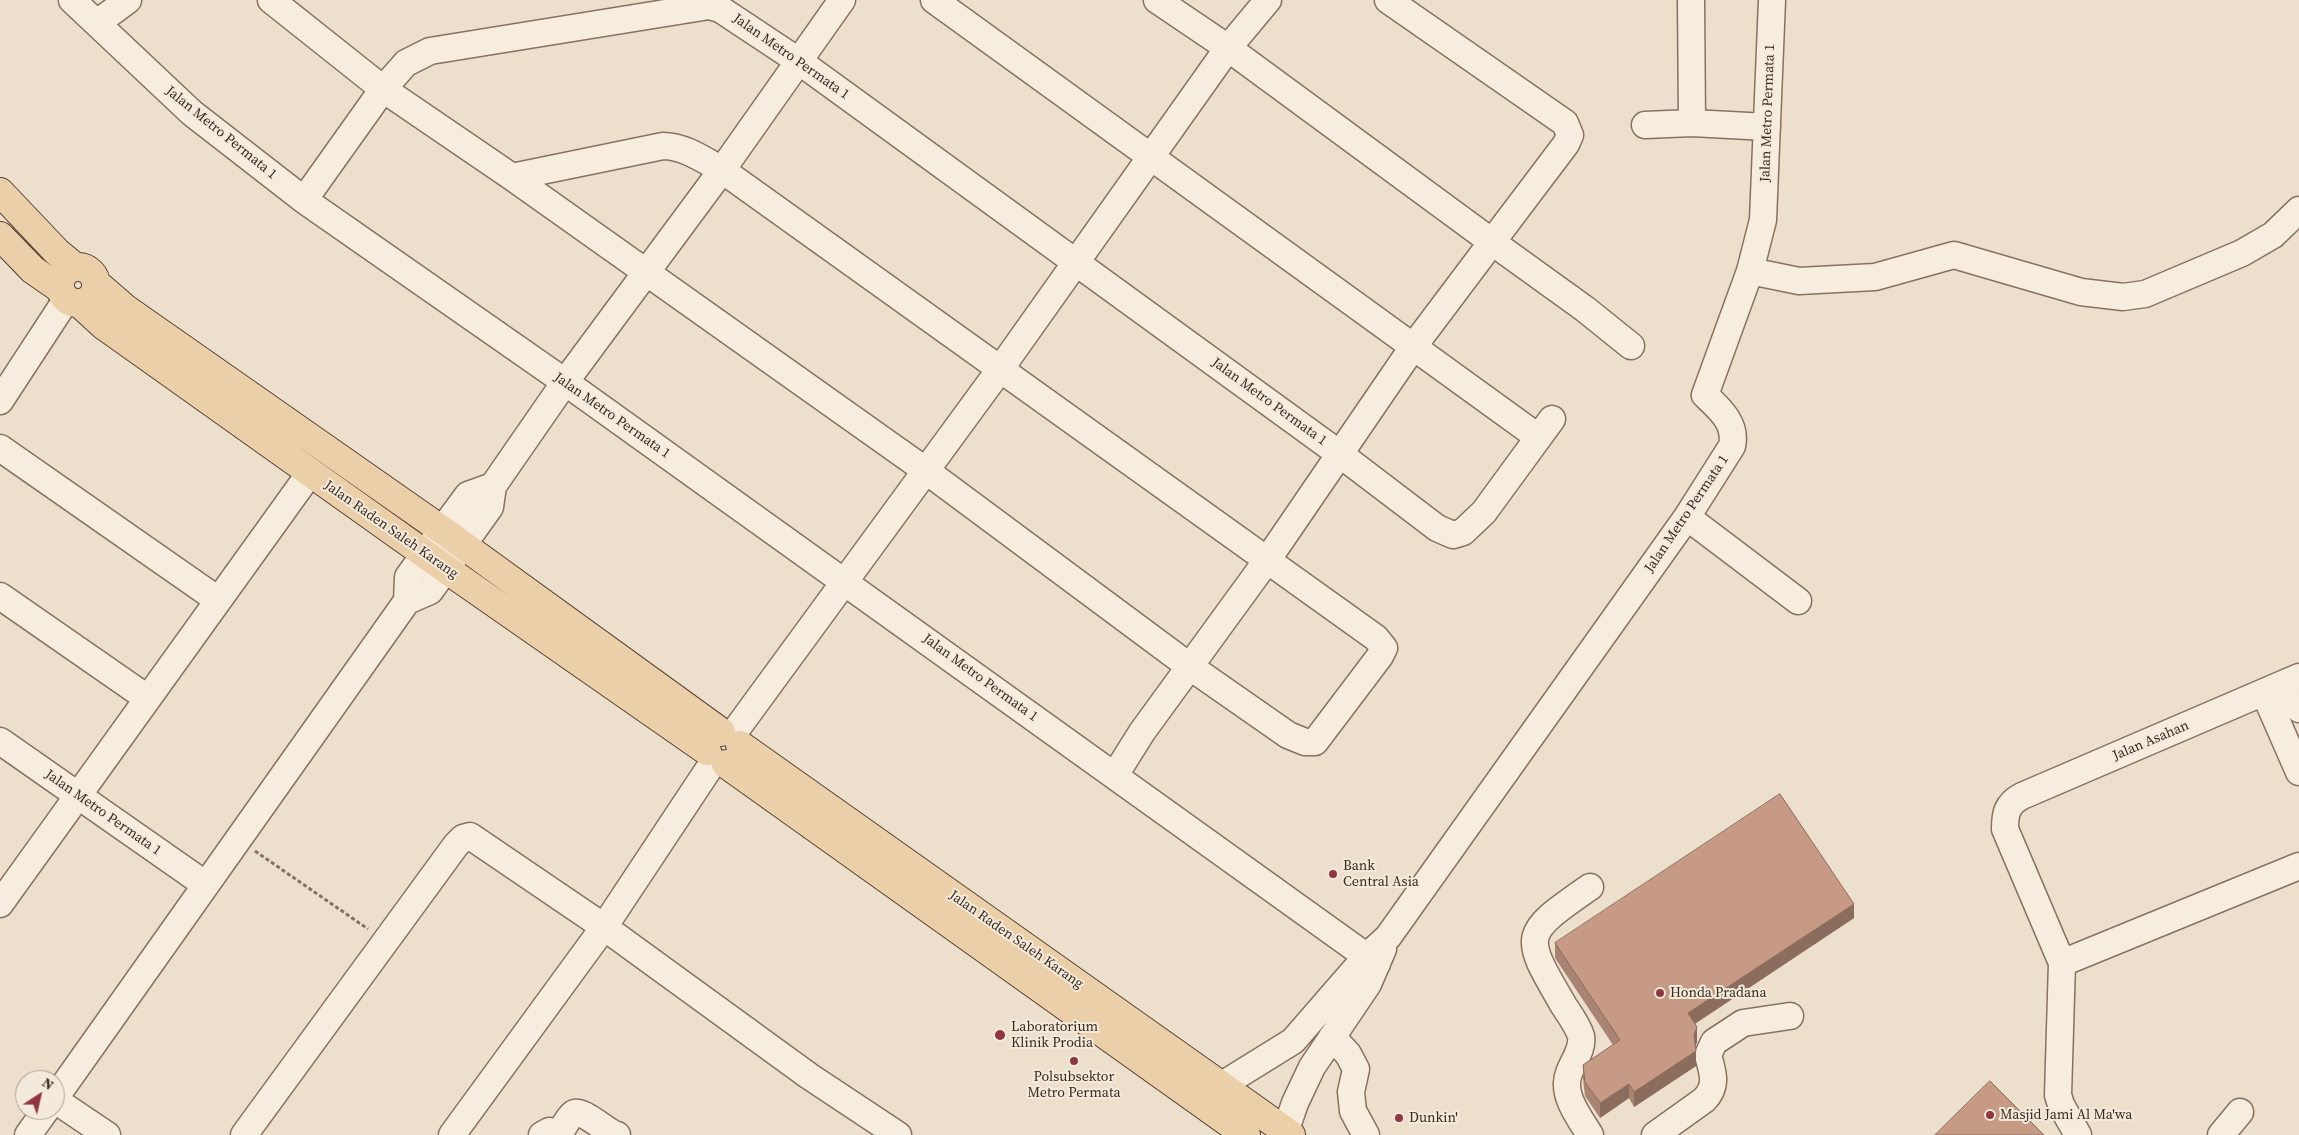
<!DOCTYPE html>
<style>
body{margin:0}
#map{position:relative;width:2299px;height:1135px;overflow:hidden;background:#ecdfcc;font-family:"Source Serif 4",serif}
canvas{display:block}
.north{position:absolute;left:15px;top:1070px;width:50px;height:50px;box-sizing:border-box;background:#f4eadb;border:1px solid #a99e91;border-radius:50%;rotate:35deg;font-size:14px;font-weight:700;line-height:20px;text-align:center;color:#392c23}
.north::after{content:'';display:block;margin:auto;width:18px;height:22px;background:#913640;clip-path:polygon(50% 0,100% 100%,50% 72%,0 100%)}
</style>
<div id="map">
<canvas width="2299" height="1135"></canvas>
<div class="north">N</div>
</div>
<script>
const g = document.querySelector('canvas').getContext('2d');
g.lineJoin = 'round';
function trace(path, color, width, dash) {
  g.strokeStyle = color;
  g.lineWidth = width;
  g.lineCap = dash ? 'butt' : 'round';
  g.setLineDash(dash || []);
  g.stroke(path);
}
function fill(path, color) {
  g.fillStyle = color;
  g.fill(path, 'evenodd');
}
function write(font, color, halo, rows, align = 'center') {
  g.font = font + ' "Source Serif 4",serif';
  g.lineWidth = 4;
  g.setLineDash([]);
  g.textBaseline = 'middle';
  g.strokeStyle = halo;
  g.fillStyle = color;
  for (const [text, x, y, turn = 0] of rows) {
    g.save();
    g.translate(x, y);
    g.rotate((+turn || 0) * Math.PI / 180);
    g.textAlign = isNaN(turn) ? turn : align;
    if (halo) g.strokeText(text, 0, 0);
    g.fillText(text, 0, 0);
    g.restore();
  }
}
const path = new Path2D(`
 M 255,851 L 368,929`);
const minor = new Path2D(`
 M 72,0 L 192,113 L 304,200 L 565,382 L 1377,964
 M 271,0 L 383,89 L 512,177 L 925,470 L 1189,666 L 1288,735 L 1305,742 L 1315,742 L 1380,656 L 1384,648 L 1376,638 L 722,170 C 704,160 684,146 663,146 L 512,177
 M 934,0 L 1538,437
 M 1388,0 L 1565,123 L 1570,135 L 1566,144 L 1492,242 L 1585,309 L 1631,346
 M 1691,0 L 1692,123
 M 97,23 L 128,0
 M 1645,125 L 1692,123 L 1767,127
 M 304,200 L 383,89 L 406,63 L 430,51 L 709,6 L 720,9 L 800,62 L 1341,455 L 1437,528 L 1453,535 L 1463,532 L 1484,512 L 1552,419
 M 1750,271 L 1799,281 L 1875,277 L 1954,255 L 2081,292 L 2123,297 L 2145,294 L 2242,253 L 2273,235 L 2299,210
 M 0,401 L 66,300
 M 0,448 L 218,600
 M 1687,517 L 1798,601
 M 0,596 L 147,698
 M 407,601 L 408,577 L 442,530 L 468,495 L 493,486
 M 2287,682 L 2299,709
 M 2264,692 L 2299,772
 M 733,734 L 1001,368 L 1228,48 L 1268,0
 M 0,741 L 206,885
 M 1115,775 L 1142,732 L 1268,559 L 1413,347 L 1492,242 L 1228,48 L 1157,0
 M 0,904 L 310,473
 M 2062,963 L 2299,866
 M 1332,1037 L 1348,1054 L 1356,1069 L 1351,1092 L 1353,1111 L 1366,1135
 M 55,1098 L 407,601 L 430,591 L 490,507 L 493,486 L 565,382 L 722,170 L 842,0
 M 55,1100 L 107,1135
 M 1210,1102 L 1222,1085 L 1293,1041 L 1366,957 L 1388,937 L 1687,517 L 1732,446 C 1737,424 1720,409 1705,395 L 1750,271 L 1763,220 L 1772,0
 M 28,1135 L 46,1110
 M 244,1135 L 456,845 L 463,838 L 470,836 L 604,927 L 809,1076 L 898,1135
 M 452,1135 L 604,927 L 714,761
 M 542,1135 L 549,1131 L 559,1133 C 564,1128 567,1119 573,1114 C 581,1107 607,1133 617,1135
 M 1284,1135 L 1295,1103 L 1312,1067 L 1368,984 L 1383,949
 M 1590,1135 C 1581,1120 1566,1101 1567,1083 C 1567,1067 1584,1053 1581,1036 C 1578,1026 1570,1015 1564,1006 C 1522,934 1521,935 1590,887
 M 1655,1135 L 1704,1100 C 1718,1086 1713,1073 1708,1055 L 1714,1042 L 1743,1023 L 1790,1016
 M 2078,1135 L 2061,1105 L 2058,1095 L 2062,963 L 2005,829 C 2005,813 2007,804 2022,796 L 2299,677
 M 2221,1135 L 2240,1112`);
const major = new Path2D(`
 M 0,192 L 57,252 L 75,267
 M 0,236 L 33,270 L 59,288
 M60 285a18 18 0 1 1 36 0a18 18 0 1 1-36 0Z
 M 96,283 L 126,309 L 442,530 L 721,732
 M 80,304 L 103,325 L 446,569 L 707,751
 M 740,745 L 1291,1135
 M 726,764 L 1246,1135`);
const wall = new Path2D(`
 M 1854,918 L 1695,1024 L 1697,1042 L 1695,1047 L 1696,1066 L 1634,1107 L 1629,1098 L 1600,1118 L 1585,1096 L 1583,1079 L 1583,1065 L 1613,1045 L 1555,958 L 1555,943 Z`);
const shadedWall = new Path2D(`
 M 1854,904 L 1854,918 L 1688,1028 L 1688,1013 Z
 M 1697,1027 L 1697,1042 L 1694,1049 L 1694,1035 Z
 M 1696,1051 L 1696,1066 L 1634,1107 L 1634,1092 Z
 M 1629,1084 L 1629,1098 L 1600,1118 L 1600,1103 Z`);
const building = new Path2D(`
 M 1780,794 L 1854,904 L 1688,1013 L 1697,1027 L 1694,1035 L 1696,1051 L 1634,1092 L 1629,1084 L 1600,1103 L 1585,1082 L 1583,1065 L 1620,1040 L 1555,943 Z
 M 1990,1081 L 2044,1135 L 1935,1135 Z`);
const markers = [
 [1333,874,5,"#913640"],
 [1660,993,5,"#913640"],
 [1000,1035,6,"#913640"],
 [1074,1061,5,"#913640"],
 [1990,1115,5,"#913640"],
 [1399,1118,5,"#913640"]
];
const streetNames = [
 ["Jalan Metro Permata 1",791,57,35],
 ["Jalan Metro Permata 1",1768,113,-88],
 ["Jalan Metro Permata 1",221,133,39],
 ["Jalan Metro Permata 1",1269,402,36],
 ["Jalan Metro Permata 1",612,416,35],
 ["Jalan Metro Permata 1",1687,514,-56],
 ["Jalan Raden Saleh Karang",391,530,35],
 ["Jalan Metro Permata 1",980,678,36],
 ["Jalan Asahan",2151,741,-23],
 ["Jalan Metro Permata 1",103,813,35],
 ["Jalan Raden Saleh Karang",1016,940,35]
];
const poiNames = [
 ["Bank",1343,866],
 ["Central Asia",1343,882],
 ["Honda Pradana",1670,993],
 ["Laboratorium",1011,1027],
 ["Klinik Prodia",1011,1043],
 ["Polsubsektor",1074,1077,"center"],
 ["Metro Permata",1074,1093,"center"],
 ["Masjid Jami Al Ma'wa",2000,1115],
 ["Dunkin'",1409,1118]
];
trace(minor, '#877261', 29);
trace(major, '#564134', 30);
trace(path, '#877261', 3, [4, 2.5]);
trace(minor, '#f7eddf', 26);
trace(major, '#eacfa9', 28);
fill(wall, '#aa8472');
fill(shadedWall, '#8b6c5d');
fill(building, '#c69a85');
trace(building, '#8b6c5d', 1);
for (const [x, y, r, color] of markers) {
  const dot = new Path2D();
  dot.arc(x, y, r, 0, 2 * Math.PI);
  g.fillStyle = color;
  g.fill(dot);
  trace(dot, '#f4eadb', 2);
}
write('14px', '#392c23', '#f4eadb', streetNames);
write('14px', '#392c23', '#f4eadb', poiNames, 'left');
</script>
